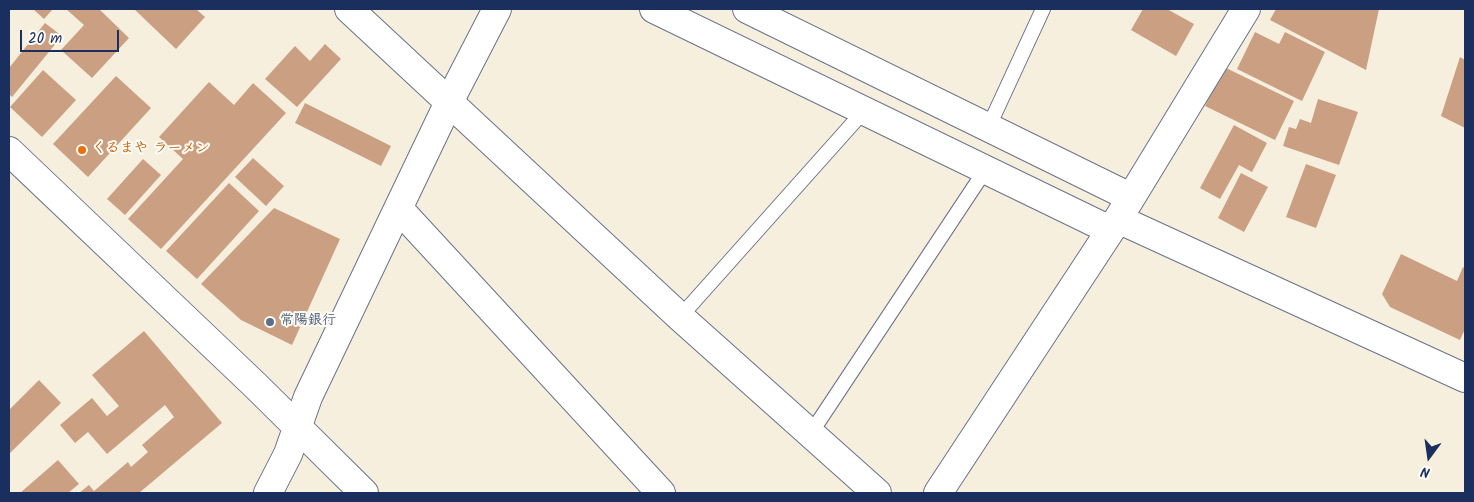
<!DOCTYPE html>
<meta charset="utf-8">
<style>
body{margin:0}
#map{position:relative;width:1474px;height:502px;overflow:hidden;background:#f7efde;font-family:Kalam,sans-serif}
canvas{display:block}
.frame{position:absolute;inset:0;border:10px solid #1b2f5e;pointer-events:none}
.north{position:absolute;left:1404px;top:432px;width:50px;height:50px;-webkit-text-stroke:4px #fdfcf7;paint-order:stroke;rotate:194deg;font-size:14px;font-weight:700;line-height:20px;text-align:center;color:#1b2f5e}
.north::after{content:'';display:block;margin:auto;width:18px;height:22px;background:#1b2f5e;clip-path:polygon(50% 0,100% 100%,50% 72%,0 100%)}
.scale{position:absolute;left:20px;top:30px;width:99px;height:22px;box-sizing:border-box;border:2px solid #1b2f5e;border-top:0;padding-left:6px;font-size:15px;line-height:18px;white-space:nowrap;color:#1b2f5e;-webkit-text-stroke:4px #fdfcf7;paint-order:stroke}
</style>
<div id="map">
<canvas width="1474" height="502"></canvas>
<div class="frame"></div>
<div class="north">N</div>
<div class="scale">20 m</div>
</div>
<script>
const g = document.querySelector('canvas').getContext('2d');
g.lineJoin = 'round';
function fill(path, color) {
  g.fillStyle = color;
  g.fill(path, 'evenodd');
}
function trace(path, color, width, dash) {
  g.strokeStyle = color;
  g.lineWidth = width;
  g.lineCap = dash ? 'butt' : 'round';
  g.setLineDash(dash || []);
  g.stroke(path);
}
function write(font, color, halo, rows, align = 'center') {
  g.font = font + ' Kalam,"Klee One",sans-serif';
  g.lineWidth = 4;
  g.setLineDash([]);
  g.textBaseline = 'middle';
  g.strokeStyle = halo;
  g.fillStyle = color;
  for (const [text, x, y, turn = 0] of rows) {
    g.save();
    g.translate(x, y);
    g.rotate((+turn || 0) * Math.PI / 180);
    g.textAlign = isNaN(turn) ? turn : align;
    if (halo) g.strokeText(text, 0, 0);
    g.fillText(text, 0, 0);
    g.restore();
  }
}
const building = new Path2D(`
 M 33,9 L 53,9 L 44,19 Z
 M 66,9 L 99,9 L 129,38 L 92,78 L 61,50 L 84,25 Z
 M 134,9 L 196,9 L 205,17 L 176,49 Z
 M 1143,9 L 1167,9 L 1194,24 L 1176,56 L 1131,30 Z
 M 1276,9 L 1379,9 L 1366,70 L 1270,20 Z
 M 45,23 L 62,36 L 12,97 L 9,94 L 9,68 Z
 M 1255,32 L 1279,44 L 1285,32 L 1325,52 L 1302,101 L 1237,69 Z
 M 325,44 L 341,59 L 297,107 L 265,79 L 295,46 L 310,61 Z
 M 1460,57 L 1465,60 L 1465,128 L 1441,116 Z
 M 1224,67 L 1294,101 L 1275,140 L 1205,106 Z
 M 43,70 L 76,100 L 42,137 L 10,107 Z
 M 116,76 L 151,108 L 88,177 L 53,144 Z
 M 209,82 L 234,105 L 253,83 L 286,113 L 161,249 L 128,219 L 183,159 L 159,137 Z
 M 1318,99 L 1358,112 L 1339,165 L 1283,146 L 1289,127 L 1296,129 L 1300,119 L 1311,123 Z
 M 305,103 L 391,146 L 381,166 L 295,123 Z
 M 1234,125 L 1267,143 L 1252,172 L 1239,165 L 1220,199 L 1200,188 Z
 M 253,158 L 284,186 L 266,206 L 235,177 Z
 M 143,159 L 161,175 L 125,215 L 107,199 Z
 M 1306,164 L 1336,175 L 1316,228 L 1286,217 Z
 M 1241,173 L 1268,187 L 1244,232 L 1218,218 Z
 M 229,183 L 259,211 L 197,279 L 166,251 Z
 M 274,208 L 340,239 L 292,345 L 241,320 L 201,284 Z
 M 1401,254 L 1457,281 L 1463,267 L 1465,268 L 1465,329 L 1460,340 L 1390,307 L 1382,294 Z
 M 144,331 L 222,423 L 139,493 L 79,493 L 89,485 L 94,491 L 128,462 L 131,467 L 148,452 L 142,445 L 174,417 L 165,405 L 107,454 L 88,432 L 75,443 L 60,425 L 92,398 L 107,416 L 119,406 L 92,375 Z
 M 39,380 L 61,403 L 9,454 L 9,410 Z
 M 58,460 L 79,484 L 68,493 L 20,493 Z`);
const lane = new Path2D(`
 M 989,126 L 1043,9
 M 680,317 L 863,112
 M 811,433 L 986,169`);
const street = new Path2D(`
 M 349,9 L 680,317 L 877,493
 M 654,9 L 1110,230
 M 747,9 L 1130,197
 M 399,209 L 661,493
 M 1118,219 L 1465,378
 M 938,493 L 1118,219 L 1246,9`);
const secondary = new Path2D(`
 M 9,151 L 256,386 L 364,493
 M 268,493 L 288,454 L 308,397 L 450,100 L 497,9`);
const markers = [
 [82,150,5,"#e8710a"],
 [270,322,5,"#5c6f8a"]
];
const foodNames = [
 ["くるまや ラーメン",92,150]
];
const serviceNames = [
 ["常陽銀行",280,322]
];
fill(building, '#cb9f82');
trace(lane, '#68728b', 16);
trace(street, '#68728b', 30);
trace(secondary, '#68728b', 30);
trace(lane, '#fff', 14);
trace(street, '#fff', 28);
trace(secondary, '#fff', 28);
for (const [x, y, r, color] of markers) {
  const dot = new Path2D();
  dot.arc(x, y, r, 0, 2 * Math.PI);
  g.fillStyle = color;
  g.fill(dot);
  trace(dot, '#fdfcf7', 2);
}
write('bold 14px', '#c56008', '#fdfcf7', foodNames, 'left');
write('bold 14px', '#4e5e75', '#fdfcf7', serviceNames, 'left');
</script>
